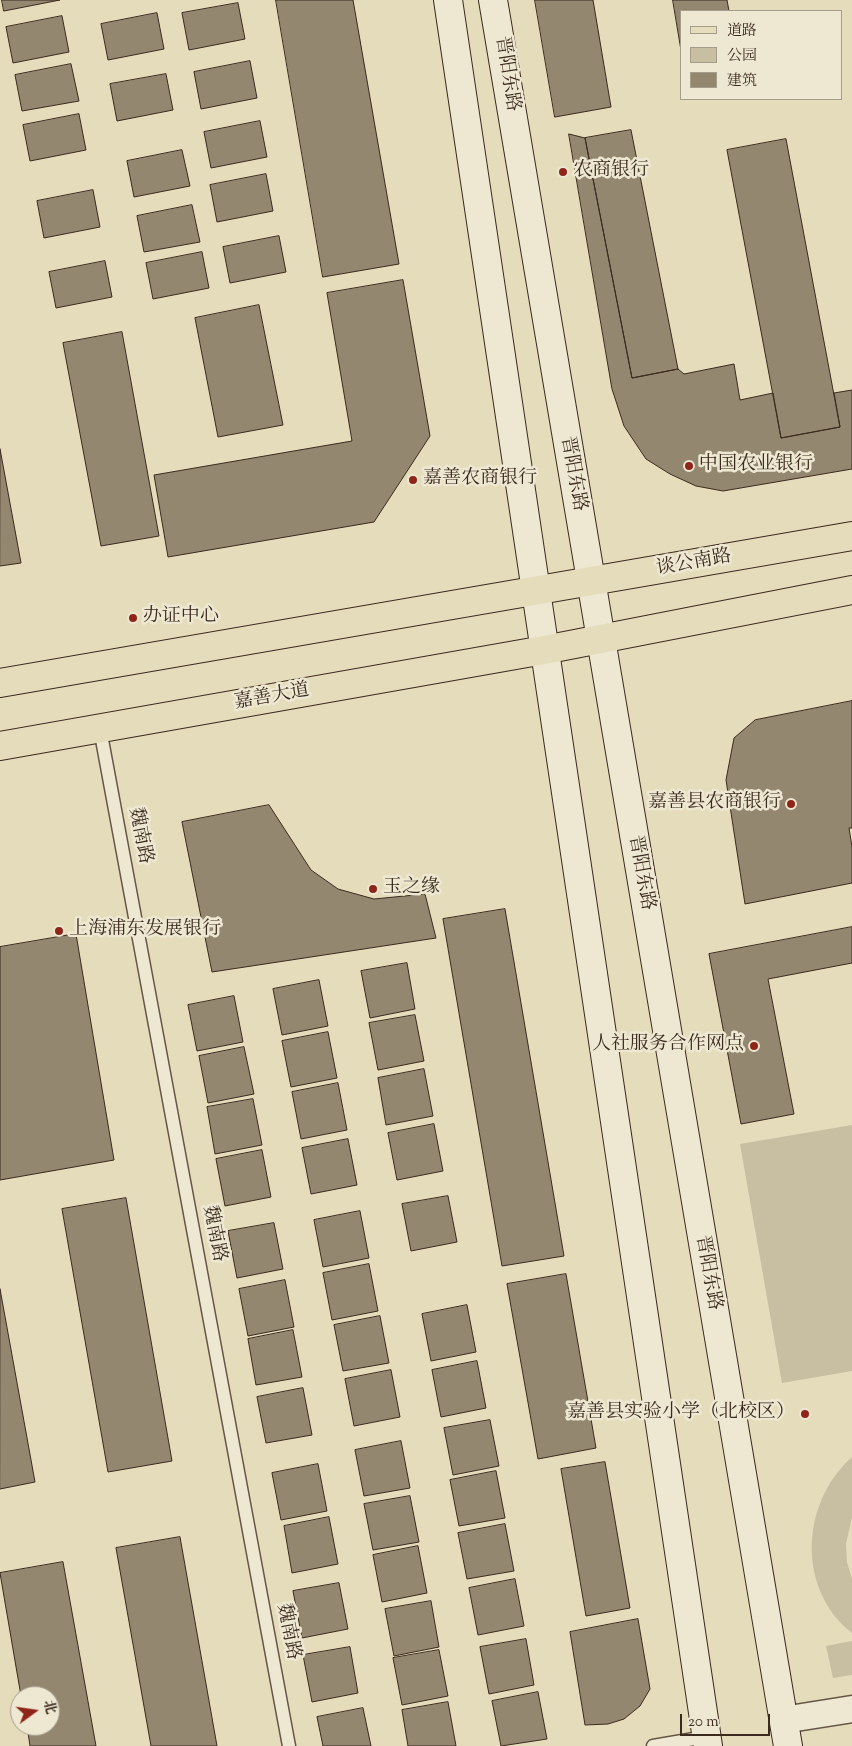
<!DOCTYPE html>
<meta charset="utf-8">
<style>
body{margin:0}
#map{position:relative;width:852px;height:1746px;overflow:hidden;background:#e5dcbc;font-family:"Sorts Mill Goudy","Noto Serif SC",serif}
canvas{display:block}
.legend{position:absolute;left:680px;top:10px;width:162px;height:90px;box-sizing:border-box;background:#eee8d3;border:1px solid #a69c8b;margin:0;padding:6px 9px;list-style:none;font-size:15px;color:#3b2a1e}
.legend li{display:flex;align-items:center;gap:10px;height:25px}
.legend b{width:25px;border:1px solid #a69c8b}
.north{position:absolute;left:10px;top:1686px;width:50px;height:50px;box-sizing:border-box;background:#eee8d3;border:1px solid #a69c8b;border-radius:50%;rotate:76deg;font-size:14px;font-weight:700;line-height:20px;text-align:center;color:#3b2a1e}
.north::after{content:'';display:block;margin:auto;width:18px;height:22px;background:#8f2418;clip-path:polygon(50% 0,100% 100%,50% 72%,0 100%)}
.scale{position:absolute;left:680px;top:1714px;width:90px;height:22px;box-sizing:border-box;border:2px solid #3b2a1e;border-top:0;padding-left:6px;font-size:15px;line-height:18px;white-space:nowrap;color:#3b2a1e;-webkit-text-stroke:4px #eee8d3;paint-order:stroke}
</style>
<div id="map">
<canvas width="852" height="1746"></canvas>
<ul class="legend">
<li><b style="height:6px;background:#e5dcbc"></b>道路</li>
<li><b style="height:14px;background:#c8bea1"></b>公园</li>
<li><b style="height:14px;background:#938770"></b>建筑</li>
</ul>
<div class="north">北</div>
<div class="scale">20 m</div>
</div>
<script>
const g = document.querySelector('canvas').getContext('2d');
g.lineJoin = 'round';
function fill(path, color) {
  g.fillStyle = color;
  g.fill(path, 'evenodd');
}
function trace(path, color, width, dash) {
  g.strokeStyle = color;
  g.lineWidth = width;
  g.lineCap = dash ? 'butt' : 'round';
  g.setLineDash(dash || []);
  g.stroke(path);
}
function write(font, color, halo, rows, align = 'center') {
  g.font = font + ' "Sorts Mill Goudy","Noto Serif SC",serif';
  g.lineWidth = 5;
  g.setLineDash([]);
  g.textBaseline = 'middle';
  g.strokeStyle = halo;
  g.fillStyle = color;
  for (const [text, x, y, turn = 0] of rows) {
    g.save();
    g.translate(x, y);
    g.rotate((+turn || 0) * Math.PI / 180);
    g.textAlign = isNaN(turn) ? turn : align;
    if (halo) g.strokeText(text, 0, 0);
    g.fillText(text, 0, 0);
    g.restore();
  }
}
const green = new Path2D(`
 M 852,1125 L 852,1371 L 782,1383 L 740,1144 Z
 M 852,1457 L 852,1517 L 846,1544 L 847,1562 L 852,1579 L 852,1633 C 796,1589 801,1502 852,1457 Z
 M 852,1641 L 852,1675 L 833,1678 L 826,1646 Z`);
const building = new Path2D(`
 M 2,0 L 60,0 L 4,11 Z
 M 276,0 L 353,0 L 399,264 L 323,277 Z
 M 535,0 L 593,0 L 611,107 L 555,117 Z
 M 673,0 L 727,0 L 729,11 L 681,11 L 681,50 Z
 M 238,3 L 245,39 L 189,50 L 182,13 Z
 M 157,13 L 164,49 L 108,60 L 101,24 Z
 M 62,16 L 69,52 L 13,63 L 6,27 Z
 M 250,61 L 257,98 L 201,109 L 194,72 Z
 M 71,64 L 79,101 L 22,111 L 15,75 Z
 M 166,74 L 173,110 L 117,121 L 110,84 Z
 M 79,114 L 86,150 L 30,161 L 23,125 Z
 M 260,121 L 267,157 L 211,168 L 204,132 Z
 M 631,130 L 678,369 L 632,378 L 585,138 Z
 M 569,134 L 585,138 L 632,378 L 678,369 L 684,374 L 734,364 L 740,400 L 773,393 L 781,438 L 840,427 L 834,393 L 852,390 L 852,469 L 723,491 L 696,486 L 670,474 L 646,459 L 624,426 L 612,389 Z
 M 786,139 L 840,427 L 781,438 L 727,150 Z
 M 182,150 L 190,186 L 134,197 L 127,161 Z
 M 266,174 L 273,211 L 217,222 L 210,185 Z
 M 93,190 L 100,227 L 44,238 L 37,201 Z
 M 192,205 L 200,242 L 144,252 L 137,216 Z
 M 279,236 L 286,272 L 230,283 L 223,247 Z
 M 202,252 L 209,288 L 153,299 L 146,263 Z
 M 105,261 L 112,297 L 56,308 L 49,272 Z
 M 403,280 L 430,436 L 374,522 L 168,557 L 154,475 L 352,441 L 327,293 Z
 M 259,305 L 283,425 L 218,437 L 195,318 Z
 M 122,332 L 159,536 L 101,546 L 63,343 Z
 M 0,449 L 21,563 L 0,566 Z
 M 852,701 L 852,828 L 849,828 L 852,847 L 852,883 L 745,904 L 726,780 L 734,738 L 755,720 Z
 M 269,805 L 311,870 L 338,889 L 374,899 L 425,894 L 436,938 L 212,972 L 182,822 Z
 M 505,909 L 564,1256 L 502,1266 L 443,919 Z
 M 852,927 L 852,963 L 768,979 L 794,1114 L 741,1124 L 709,954 Z
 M 76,934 L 114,1160 L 0,1180 L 0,947 Z
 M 407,963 L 415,1009 L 370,1018 L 361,971 Z
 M 319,980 L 328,1026 L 282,1035 L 273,989 Z
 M 234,996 L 243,1042 L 197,1051 L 188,1005 Z
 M 415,1015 L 424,1061 L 378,1070 L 369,1023 Z
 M 328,1032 L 337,1078 L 291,1087 L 282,1041 Z
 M 244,1047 L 254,1094 L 208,1103 L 199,1056 Z
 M 424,1069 L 433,1116 L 386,1125 L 378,1078 Z
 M 338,1083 L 347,1130 L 301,1139 L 292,1092 Z
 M 253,1099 L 262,1145 L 215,1154 L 207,1107 Z
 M 434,1124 L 443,1171 L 397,1180 L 388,1133 Z
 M 348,1139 L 357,1185 L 311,1194 L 302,1148 Z
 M 262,1150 L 271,1197 L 225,1206 L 216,1159 Z
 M 448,1196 L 457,1242 L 411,1251 L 402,1204 Z
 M 126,1198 L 172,1461 L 108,1472 L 62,1209 Z
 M 360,1211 L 369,1258 L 323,1267 L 314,1220 Z
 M 274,1223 L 283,1269 L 237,1278 L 228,1231 Z
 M 369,1264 L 378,1311 L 332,1320 L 323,1273 Z
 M 566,1274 L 596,1448 L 538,1459 L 507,1284 Z
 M 285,1280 L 294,1327 L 248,1336 L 239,1289 Z
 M 0,1289 L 35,1482 L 0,1489 Z
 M 467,1305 L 476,1352 L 431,1361 L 422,1314 Z
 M 380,1316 L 389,1363 L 343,1371 L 334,1325 Z
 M 293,1330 L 302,1377 L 256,1385 L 248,1339 Z
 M 477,1361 L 486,1408 L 441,1417 L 432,1370 Z
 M 391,1370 L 400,1417 L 354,1426 L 345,1379 Z
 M 303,1388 L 312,1435 L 266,1443 L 257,1397 Z
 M 490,1420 L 499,1466 L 453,1475 L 444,1428 Z
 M 401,1441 L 410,1488 L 364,1496 L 355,1450 Z
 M 605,1462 L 630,1608 L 586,1616 L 561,1469 Z
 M 318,1464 L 327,1511 L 281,1520 L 272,1473 Z
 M 496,1471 L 505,1518 L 459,1526 L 450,1480 Z
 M 410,1496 L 419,1542 L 373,1550 L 364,1504 Z
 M 329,1517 L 338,1564 L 292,1573 L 284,1526 Z
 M 505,1524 L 514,1571 L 467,1579 L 458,1533 Z
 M 180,1537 L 217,1746 L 151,1746 L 116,1548 Z
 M 418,1546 L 427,1593 L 382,1602 L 373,1555 Z
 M 63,1562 L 96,1746 L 30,1746 L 27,1726 L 50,1726 L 50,1696 L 21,1696 L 0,1573 Z
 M 515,1579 L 524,1626 L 478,1635 L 469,1588 Z
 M 339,1583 L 348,1629 L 302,1638 L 293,1591 Z
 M 431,1601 L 439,1647 L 394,1656 L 385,1609 Z
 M 638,1619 L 650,1689 L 640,1706 L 624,1719 L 608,1724 L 585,1725 L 570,1632 Z
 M 526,1639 L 534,1685 L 489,1694 L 480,1647 Z
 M 350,1647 L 358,1693 L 312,1702 L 303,1655 Z
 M 439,1650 L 448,1696 L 402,1705 L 393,1658 Z
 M 538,1692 L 547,1739 L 501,1746 L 492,1701 Z
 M 448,1702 L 456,1746 L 408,1746 L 402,1710 Z
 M 363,1708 L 371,1746 L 323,1746 L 317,1717 Z`);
const lane = new Path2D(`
 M 100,729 L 289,1746
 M 653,1746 L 706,1737`);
const street = new Path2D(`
 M 783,1720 L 852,1709`);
const secondary = new Path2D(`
 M 448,0 L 708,1746
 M 493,0 L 788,1746`);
const primary = new Path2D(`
 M 0,683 L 852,536
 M 0,746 L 544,650 L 852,590`);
const markers = [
 [563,172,5,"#8f2418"],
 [689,466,5,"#8f2418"],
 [413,480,5,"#8f2418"],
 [133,618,5,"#8f2418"],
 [791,804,5,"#8f2418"],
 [373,889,5,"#8f2418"],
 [59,931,5,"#8f2418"],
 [754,1046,5,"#8f2418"],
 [805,1414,5,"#8f2418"]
];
const streetNames = [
 ["晋阳东路",506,74,81],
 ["晋阳东路",572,474,80],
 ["谈公南路",694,564,-10],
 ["嘉善大道",272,698,-10],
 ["魏南路",139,836,79],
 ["晋阳东路",640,873,80],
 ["魏南路",213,1234,79],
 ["晋阳东路",707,1273,80],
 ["魏南路",287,1632,79]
];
const poiNames = [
 ["农商银行",573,172],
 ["中国农业银行",699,466],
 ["嘉善农商银行",423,480],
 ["办证中心",143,618],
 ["嘉善县农商银行",781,804,"right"],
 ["玉之缘",383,889],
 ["上海浦东发展银行",69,931],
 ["人社服务合作网点",744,1046,"right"],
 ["嘉善县实验小学（北校区）",795,1414,"right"]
];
fill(green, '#c8bea1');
fill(building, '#938770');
trace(building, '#3b2a1e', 1);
trace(lane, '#665646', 15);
trace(street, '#665646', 29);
trace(secondary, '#3b2a1e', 30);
trace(primary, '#3b2a1e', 30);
trace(lane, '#eee8d3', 12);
trace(street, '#eee8d3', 26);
trace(secondary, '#eee8d3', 28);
trace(primary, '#e5dcbc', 28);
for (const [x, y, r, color] of markers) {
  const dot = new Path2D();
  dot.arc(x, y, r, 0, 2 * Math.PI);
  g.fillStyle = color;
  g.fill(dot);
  trace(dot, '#eee8d3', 2);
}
write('19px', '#3b2a1e', '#eee8d3', streetNames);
write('19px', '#3b2a1e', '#eee8d3', poiNames, 'left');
</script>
